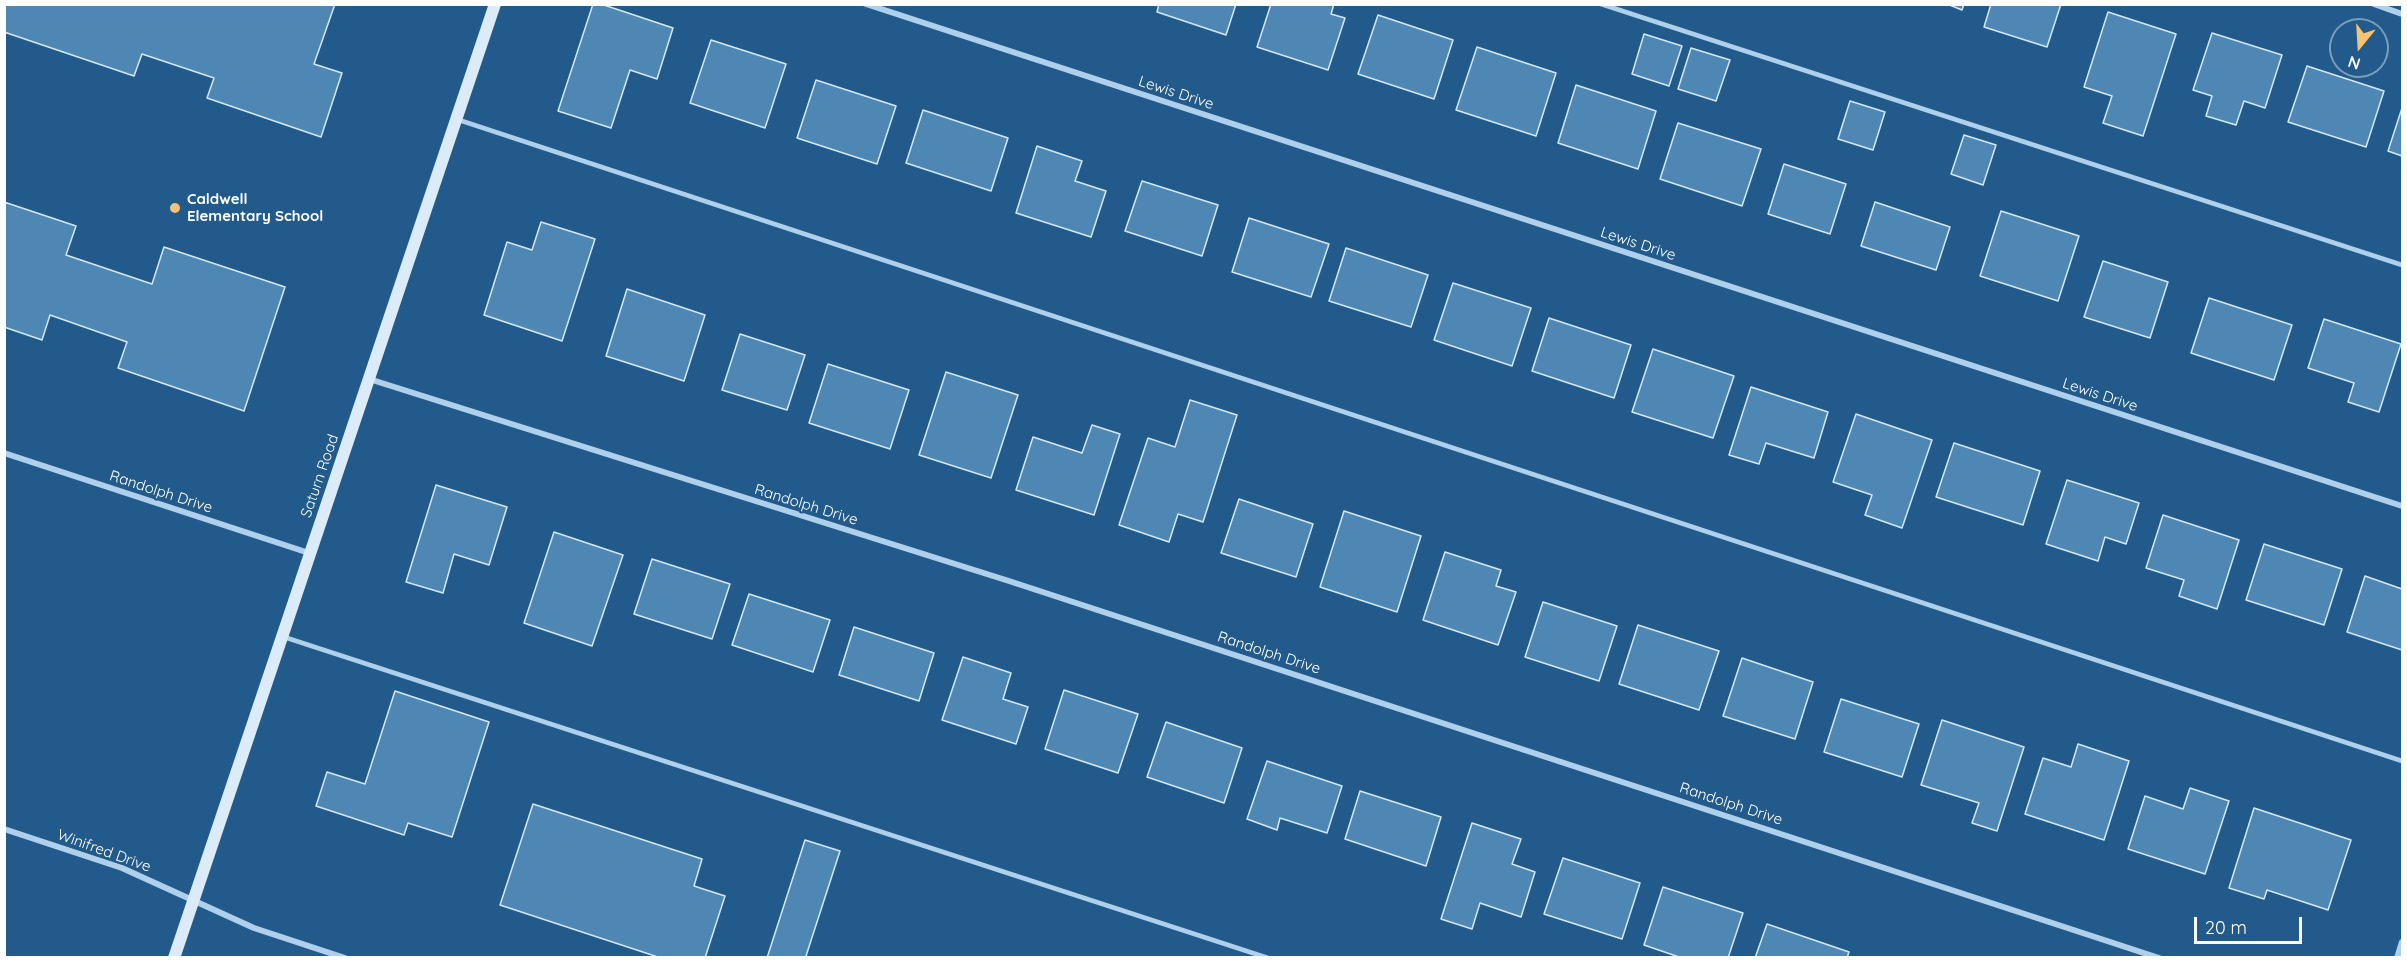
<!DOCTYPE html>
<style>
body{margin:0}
#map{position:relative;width:2407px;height:962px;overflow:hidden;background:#225b8b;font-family:Quicksand,sans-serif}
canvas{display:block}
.frame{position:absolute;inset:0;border:6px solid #fff;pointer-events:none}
.north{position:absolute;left:2329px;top:18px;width:60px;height:60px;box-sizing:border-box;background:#225b8b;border:2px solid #7a9db9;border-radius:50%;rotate:198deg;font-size:16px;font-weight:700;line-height:24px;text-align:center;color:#fff}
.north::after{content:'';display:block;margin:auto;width:21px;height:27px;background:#f7c271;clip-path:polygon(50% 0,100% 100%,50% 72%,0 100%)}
.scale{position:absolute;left:2194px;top:917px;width:108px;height:27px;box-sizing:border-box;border:3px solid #fff;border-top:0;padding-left:8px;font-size:18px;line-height:21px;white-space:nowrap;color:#fff;-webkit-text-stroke:4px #225b8b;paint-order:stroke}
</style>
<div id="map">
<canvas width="2407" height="962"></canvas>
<div class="frame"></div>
<div class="north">N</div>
<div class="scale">20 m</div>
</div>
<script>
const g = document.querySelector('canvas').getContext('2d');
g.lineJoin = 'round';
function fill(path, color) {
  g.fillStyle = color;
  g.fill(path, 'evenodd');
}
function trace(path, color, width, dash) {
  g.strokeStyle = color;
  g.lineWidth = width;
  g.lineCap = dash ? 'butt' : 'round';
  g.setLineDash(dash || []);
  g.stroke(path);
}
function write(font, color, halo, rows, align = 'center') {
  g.font = font + ' Quicksand,sans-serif';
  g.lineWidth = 4.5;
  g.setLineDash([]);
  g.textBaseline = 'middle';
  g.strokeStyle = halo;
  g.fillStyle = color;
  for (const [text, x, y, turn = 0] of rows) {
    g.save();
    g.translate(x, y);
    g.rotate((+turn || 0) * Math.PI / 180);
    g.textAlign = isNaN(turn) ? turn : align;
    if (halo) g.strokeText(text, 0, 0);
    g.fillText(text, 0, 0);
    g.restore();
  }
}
const building = new Path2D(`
 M 4,4 L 335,4 L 314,64 L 342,73 L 321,137 L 207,98 L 214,78 L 142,54 L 134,76 L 4,32 Z
 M 593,4 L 601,4 L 673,28 L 657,79 L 630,70 L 611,128 L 558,111 Z
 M 1159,4 L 1236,4 L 1226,35 L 1157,12 Z
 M 1271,4 L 1334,4 L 1331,14 L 1345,18 L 1328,70 L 1257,47 Z
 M 1947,4 L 1964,4 L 1962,10 Z
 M 1991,4 L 2061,4 L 2047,47 L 1984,27 Z
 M 2108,12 L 2176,34 L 2143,136 L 2103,123 L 2112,96 L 2084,87 Z
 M 1378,15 L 1453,40 L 1434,99 L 1358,74 Z
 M 2212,33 L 2282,55 L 2265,108 L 2244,101 L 2236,125 L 2206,116 L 2212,96 L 2193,90 Z
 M 1644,34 L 1682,46 L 1669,86 L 1632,74 Z
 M 711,40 L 786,64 L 765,128 L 690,103 Z
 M 1477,47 L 1556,73 L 1536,136 L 1456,110 Z
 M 1691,48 L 1730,60 L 1716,101 L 1678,89 Z
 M 2307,66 L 2384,91 L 2366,147 L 2288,122 Z
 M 816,80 L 896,106 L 877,164 L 797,138 Z
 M 1576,85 L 1656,111 L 1638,169 L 1558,143 Z
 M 1850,101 L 1885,112 L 1873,150 L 1838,139 Z
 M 2402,108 L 2402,156 L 2388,151 Z
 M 923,110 L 1008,138 L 991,191 L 906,163 Z
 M 1678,123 L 1761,149 L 1742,206 L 1660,179 Z
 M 1964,135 L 1996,145 L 1983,185 L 1951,174 Z
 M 1037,146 L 1082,161 L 1075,181 L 1106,191 L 1091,237 L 1016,213 Z
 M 1784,164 L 1846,184 L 1830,234 L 1768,214 Z
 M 1142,181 L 1218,205 L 1202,256 L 1125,231 Z
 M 4,202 L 76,226 L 66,255 L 152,284 L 164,247 L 285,287 L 244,411 L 118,368 L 127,342 L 50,315 L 42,340 L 4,327 Z
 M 1875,202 L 1950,227 L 1936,270 L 1861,246 Z
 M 2001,211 L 2079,236 L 2058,301 L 1980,276 Z
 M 1249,218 L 1329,244 L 1311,297 L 1232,272 Z
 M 541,222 L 595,239 L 562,341 L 484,315 L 507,242 L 532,250 Z
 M 1346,248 L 1428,275 L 1411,327 L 1329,301 Z
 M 2103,261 L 2168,282 L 2150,338 L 2084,317 Z
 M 1453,283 L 1531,308 L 1512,366 L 1434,340 Z
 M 627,289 L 705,315 L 684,381 L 606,356 Z
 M 2209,298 L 2292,325 L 2274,380 L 2191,353 Z
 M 1549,318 L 1631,345 L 1614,398 L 1532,371 Z
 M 2324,319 L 2401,344 L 2379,412 L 2348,402 L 2354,383 L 2308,368 Z
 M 740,334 L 805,355 L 787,410 L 722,390 Z
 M 1653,349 L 1734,376 L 1713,438 L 1632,412 Z
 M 828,364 L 909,390 L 890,449 L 809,423 Z
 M 946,372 L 1018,395 L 991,478 L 919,455 Z
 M 1751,387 L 1828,412 L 1814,458 L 1766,443 L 1759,464 L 1729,455 Z
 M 1190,400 L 1237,415 L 1203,522 L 1178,514 L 1169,542 L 1119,525 L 1148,438 L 1175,447 Z
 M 1856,414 L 1932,440 L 1902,528 L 1865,515 L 1872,495 L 1833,482 Z
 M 1092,425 L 1120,434 L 1094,515 L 1016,490 L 1033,437 L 1082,453 Z
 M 1954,443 L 2040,471 L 2023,525 L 1936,497 Z
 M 2067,480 L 2139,503 L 2126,544 L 2105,537 L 2098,561 L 2046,544 Z
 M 436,485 L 507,507 L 489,565 L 454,554 L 443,593 L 406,582 Z
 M 1239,499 L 1313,524 L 1296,577 L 1221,553 Z
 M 1344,511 L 1421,536 L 1397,612 L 1320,587 Z
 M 2163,515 L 2239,540 L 2217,609 L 2179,596 L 2184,580 L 2146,568 Z
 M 554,532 L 623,555 L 592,646 L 524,623 Z
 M 2264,544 L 2342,569 L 2324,625 L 2246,600 Z
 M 1445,552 L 1501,570 L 1496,586 L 1516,592 L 1498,645 L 1423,620 Z
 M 652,559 L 730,584 L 712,639 L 634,614 Z
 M 2365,576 L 2402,589 L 2402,650 L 2347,632 Z
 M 749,594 L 830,620 L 813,672 L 732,645 Z
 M 1543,602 L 1617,626 L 1599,681 L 1525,657 Z
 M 1638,625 L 1719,651 L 1699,710 L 1619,684 Z
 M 854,627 L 934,653 L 919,701 L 839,675 Z
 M 963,657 L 1011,673 L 1003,699 L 1028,707 L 1016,744 L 942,720 Z
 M 1742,658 L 1813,682 L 1795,739 L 1723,716 Z
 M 1064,690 L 1138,714 L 1118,773 L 1045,749 Z
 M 395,691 L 489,722 L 452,837 L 408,823 L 404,835 L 316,806 L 327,772 L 365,784 Z
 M 1841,699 L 1919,724 L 1902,777 L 1824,752 Z
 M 1942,720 L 2024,747 L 1997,831 L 1972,823 L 1979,803 L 1921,785 Z
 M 1166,722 L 1242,748 L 1224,803 L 1147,777 Z
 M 2078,744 L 2129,761 L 2104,840 L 2025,814 L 2043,758 L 2071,767 Z
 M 1267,761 L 1342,786 L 1327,833 L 1280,818 L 1277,830 L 1247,819 Z
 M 2190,788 L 2229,801 L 2205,874 L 2128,849 L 2145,796 L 2183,809 Z
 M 1360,791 L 1441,817 L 1426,866 L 1345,839 Z
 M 533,804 L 702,859 L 694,886 L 725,896 L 705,958 L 661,958 L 500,905 Z
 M 2254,808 L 2351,840 L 2328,910 L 2267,890 L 2264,899 L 2229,888 Z
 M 1472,823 L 1521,839 L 1512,864 L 1535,872 L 1521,917 L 1480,903 L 1472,929 L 1441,919 Z
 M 805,840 L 840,851 L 806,956 L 811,958 L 767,958 Z
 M 1563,858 L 1640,883 L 1622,939 L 1544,914 Z
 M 1663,887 L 1743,913 L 1728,958 L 1682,958 L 1644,945 Z
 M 1767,924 L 1849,952 L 1847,958 L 1755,958 Z`);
const lane = new Path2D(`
 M 1601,4 L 2402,265
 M 456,119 L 2402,761
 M 284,637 L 1268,958`);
const street = new Path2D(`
 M 866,4 L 2402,506
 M 2374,4 L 2402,14
 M 369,379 L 1009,581 L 2159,958
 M 4,453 L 309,553
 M 4,829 L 122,868 L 254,928 L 345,958
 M 2397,958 L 2402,942`);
const secondary = new Path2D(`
 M 174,958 L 495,4`);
const markers = [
 [175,208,6,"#f7c271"]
];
const streetNames = [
 ["Lewis Drive",1176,93,18],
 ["Lewis Drive",1638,244,18],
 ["Lewis Drive",2100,395,18],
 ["Saturn Road",320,476,-71],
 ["Randolph Drive",161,492,18],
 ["Randolph Drive",806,505,17],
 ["Randolph Drive",1269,653,18],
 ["Randolph Drive",1731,804,18],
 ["Winifred Drive",104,851,20]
];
const poiNames = [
 ["Caldwell",187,199],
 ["Elementary School",187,216]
];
fill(building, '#4f87b4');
trace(building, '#d4e8f8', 1.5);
trace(lane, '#afd0eb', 4.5);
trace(street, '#afd0eb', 6);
trace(secondary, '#dbebf8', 12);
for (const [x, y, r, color] of markers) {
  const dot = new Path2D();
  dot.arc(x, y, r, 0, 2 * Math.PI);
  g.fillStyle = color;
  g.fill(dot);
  trace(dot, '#225b8b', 2);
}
write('15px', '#fff', '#225b8b', streetNames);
write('bold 15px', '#fff', '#225b8b', poiNames, 'left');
</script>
